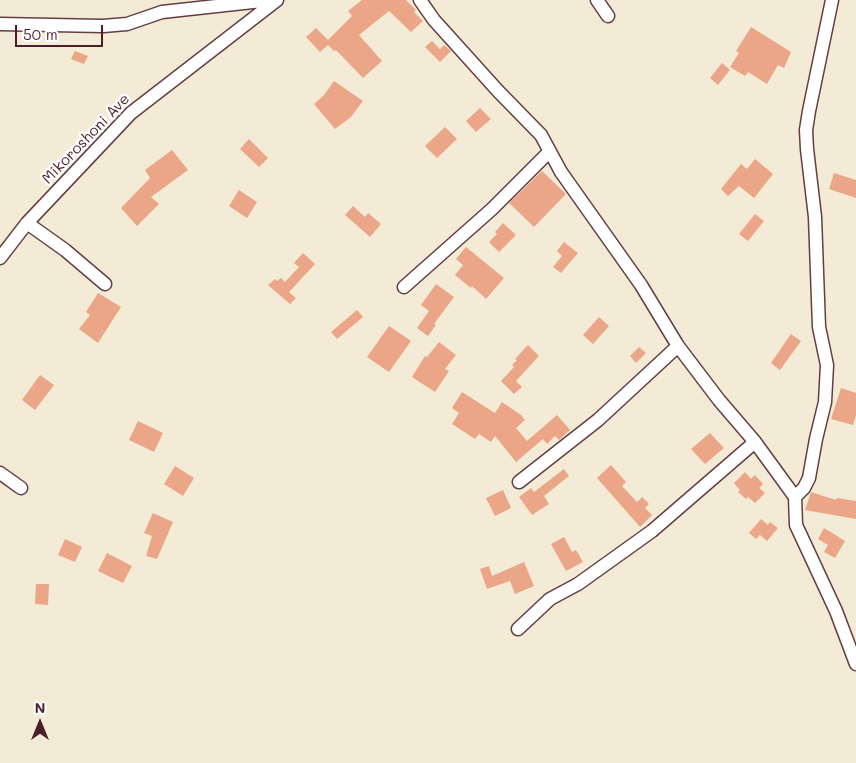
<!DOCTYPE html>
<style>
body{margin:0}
#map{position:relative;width:856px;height:763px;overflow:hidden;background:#f3ebd5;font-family:Mali,sans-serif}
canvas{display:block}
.north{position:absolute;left:15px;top:698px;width:50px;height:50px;-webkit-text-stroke:4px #fff;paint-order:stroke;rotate:0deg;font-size:14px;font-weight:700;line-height:20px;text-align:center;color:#4a1f2b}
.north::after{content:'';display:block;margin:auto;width:18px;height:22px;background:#4a1f2b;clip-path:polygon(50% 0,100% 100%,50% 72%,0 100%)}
.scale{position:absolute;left:15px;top:25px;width:88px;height:22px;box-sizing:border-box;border:2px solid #4a1f2b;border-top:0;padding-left:6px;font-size:15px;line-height:18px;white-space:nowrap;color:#4a1f2b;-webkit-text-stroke:4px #fff;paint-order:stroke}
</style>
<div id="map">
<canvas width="856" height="763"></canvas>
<div class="north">N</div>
<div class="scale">50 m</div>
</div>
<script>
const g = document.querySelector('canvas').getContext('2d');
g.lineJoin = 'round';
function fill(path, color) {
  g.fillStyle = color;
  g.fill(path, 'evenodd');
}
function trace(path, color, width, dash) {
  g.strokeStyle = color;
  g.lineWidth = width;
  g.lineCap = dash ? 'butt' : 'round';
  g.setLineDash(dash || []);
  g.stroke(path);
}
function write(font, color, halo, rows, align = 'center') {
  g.font = font + ' Mali,sans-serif';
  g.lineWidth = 5;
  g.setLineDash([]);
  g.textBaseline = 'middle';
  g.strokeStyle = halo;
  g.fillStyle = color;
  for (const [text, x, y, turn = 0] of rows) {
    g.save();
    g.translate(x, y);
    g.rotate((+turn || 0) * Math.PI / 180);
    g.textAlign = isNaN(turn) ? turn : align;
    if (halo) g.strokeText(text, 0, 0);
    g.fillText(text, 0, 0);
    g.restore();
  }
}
const building = new Path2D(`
 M 362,0 L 406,0 L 416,10 L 414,12 L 423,21 L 411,32 L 389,11 L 359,35 L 382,61 L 363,78 L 336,50 L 334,51 L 328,45 L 320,52 L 306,37 L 316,28 L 328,40 L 352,16 L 348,11 Z
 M 751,27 L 791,52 L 784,68 L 778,65 L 767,84 L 748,72 L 745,76 L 730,67 L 739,53 L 736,51 Z
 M 432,41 L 440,49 L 444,45 L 451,51 L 440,62 L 425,47 Z
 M 75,51 L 88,56 L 84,64 L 71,59 Z
 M 722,63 L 730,70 L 718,85 L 710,78 Z
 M 334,81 L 363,101 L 351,117 L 335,129 L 314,104 L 324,95 Z
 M 480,108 L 491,119 L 476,132 L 466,121 Z
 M 445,127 L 457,139 L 437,158 L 425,146 Z
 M 249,139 L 268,158 L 259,167 L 240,149 Z
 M 172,150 L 188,170 L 151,197 L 159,204 L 137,226 L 121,208 L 150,178 L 145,170 Z
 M 755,159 L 773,174 L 754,198 L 739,186 L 728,196 L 721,189 L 741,164 L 747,169 Z
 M 542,171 L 566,194 L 534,227 L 509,203 Z
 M 834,173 L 856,180 L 856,198 L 829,189 Z
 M 239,190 L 257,202 L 247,218 L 229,206 Z
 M 353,206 L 365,217 L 368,213 L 381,224 L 370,237 L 345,215 Z
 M 755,214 L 764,221 L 748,241 L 739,234 Z
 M 503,223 L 516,235 L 499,252 L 489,242 L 497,234 L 495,232 Z
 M 564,242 L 578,253 L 561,273 L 553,267 L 562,256 L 557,251 Z
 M 466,247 L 504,278 L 486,299 L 472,286 L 471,288 L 455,275 L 463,265 L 456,259 Z
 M 303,253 L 315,264 L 289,292 L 296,298 L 290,304 L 268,285 L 275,279 L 277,281 L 281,278 L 285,282 L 299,267 L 294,263 Z
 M 436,284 L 454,297 L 434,324 L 436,325 L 428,336 L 417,328 L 429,311 L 421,305 Z
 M 98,293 L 121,307 L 98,343 L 79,329 L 90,315 L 86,312 Z
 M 357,310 L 363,317 L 337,339 L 331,332 Z
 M 599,317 L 609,326 L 593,344 L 583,335 Z
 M 389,326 L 411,341 L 389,372 L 367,357 Z
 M 791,334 L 801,341 L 780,370 L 771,363 Z
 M 439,342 L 456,355 L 445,369 L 449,371 L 435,392 L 412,377 L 425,356 L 427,357 Z
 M 528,345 L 539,356 L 516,381 L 522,387 L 514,394 L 501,381 L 514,367 L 512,365 L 517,360 L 515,359 Z
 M 639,347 L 646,353 L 636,363 L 630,356 Z
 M 40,375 L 54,385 L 35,410 L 22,400 Z
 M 841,388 L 856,393 L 856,415 L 853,425 L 831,419 Z
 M 462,392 L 495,413 L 502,402 L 521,415 L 525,420 L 516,428 L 527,441 L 557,415 L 570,430 L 559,440 L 555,436 L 547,444 L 543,439 L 516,462 L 495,436 L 491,442 L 479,434 L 475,439 L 452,424 L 459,413 L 452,408 Z
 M 138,421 L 163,433 L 154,452 L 129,440 Z
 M 710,433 L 724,448 L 705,464 L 691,449 Z
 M 611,465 L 626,482 L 622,486 L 637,502 L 642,497 L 649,504 L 645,508 L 652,515 L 640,527 L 597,478 Z
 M 175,466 L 194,478 L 183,496 L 164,484 Z
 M 564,469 L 569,476 L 544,496 L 549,504 L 532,515 L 519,497 L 531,488 L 534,492 Z
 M 745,472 L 751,479 L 755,475 L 763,484 L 759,488 L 765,493 L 755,503 L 748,497 L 746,499 L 738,492 L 740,490 L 734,483 Z
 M 503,490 L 511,508 L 495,516 L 486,498 Z
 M 811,492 L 836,500 L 837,498 L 856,501 L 856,519 L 805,510 Z
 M 153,513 L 173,522 L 157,559 L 146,556 L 152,536 L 144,533 Z
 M 761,519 L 768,525 L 770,522 L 778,528 L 767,541 L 760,535 L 756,539 L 749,533 Z
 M 824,528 L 845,541 L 835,558 L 824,552 L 828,545 L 818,539 Z
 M 564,537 L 572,552 L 576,550 L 583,562 L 566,571 L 551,544 Z
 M 65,539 L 82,547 L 75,562 L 58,555 Z
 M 107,553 L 132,566 L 123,583 L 98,571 Z
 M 524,562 L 534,586 L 515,594 L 510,581 L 487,589 L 480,569 L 489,566 L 492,576 Z
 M 36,584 L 49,584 L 48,605 L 35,604 Z`);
const minor = new Path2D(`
 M 420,0 L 434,20 L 498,91 L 541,135 L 561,172 L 641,285 L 678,346 L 719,400 L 755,442 L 795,497 L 796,525 L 836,611 L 856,664
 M 597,0 L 608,16
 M 0,24 L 103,26 L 127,24 L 162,12 L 271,0
 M 27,223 L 65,250 L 105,284
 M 0,258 L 27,223 L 131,113 L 277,0
 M 404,287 L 492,209 L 549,152
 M 0,473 L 21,488
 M 519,482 L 598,420 L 678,346
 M 795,497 L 804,488 L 809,478 L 816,439 L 825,402 L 827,365 L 819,327 L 815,217 L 807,149 L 806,130 L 809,111 L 832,0
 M 518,629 L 550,599 L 578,584 L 652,531 L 755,442`);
const streetNames = [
 ["Mikoroshoni Ave",86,139,-46]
];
fill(building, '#eba587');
trace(minor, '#633e44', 15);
trace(minor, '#fff', 12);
write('15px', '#4a1f2b', '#fff', streetNames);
</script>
